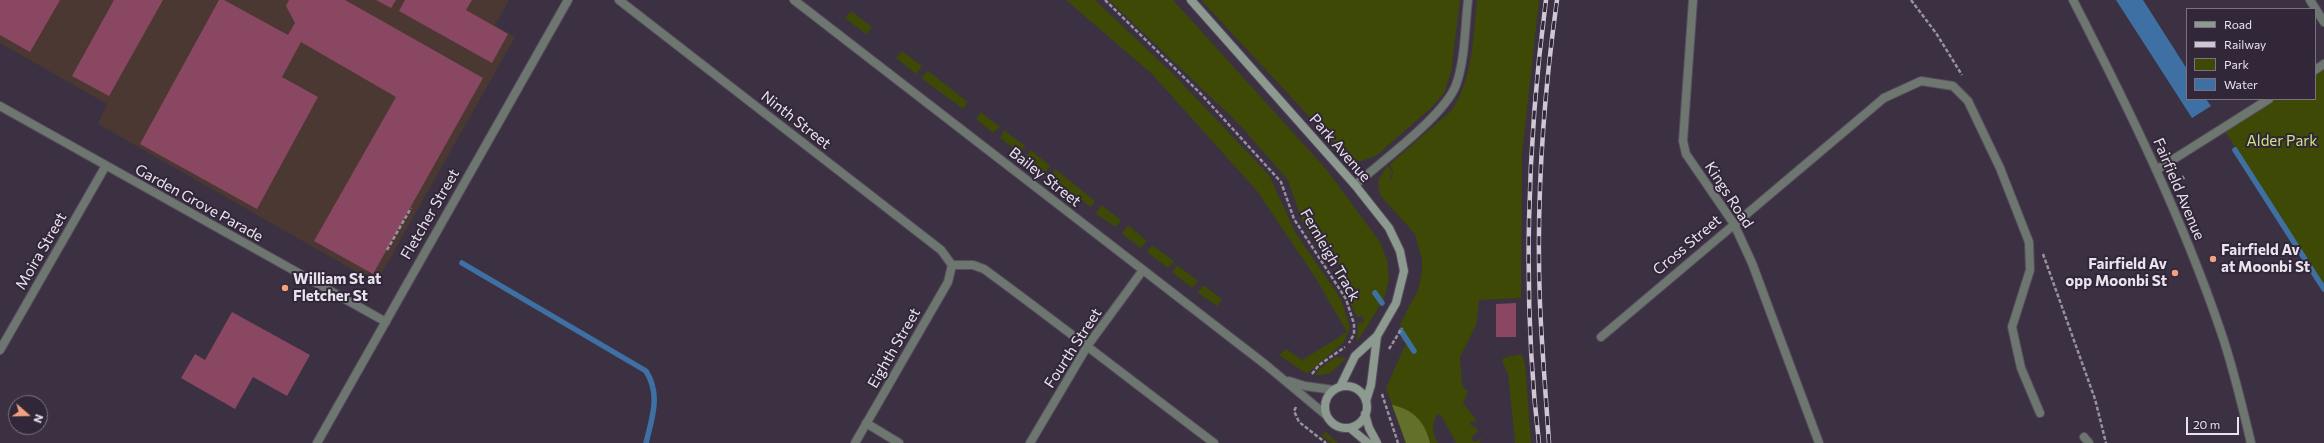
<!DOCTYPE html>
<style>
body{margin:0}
#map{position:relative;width:2324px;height:443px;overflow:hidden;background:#3b3142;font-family:Commissioner,sans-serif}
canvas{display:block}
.legend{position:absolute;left:2186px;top:8px;width:130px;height:92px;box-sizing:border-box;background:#312738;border:1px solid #7b7281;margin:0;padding:5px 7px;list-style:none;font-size:12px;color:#eae3ee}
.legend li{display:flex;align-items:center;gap:8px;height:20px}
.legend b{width:20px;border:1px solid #7b7281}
.north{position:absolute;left:8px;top:395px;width:40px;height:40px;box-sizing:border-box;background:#312738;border:1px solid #7b7281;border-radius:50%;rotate:110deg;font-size:11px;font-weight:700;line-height:16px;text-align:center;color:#eae3ee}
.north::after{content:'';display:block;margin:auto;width:14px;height:18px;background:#f2a17e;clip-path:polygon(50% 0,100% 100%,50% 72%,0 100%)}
.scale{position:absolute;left:2186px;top:417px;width:53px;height:18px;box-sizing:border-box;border:2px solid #eae3ee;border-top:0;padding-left:5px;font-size:12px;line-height:14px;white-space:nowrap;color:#eae3ee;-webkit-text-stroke:3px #312738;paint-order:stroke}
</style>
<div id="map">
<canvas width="2324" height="443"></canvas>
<ul class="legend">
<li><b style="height:5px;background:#8c9a8f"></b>Road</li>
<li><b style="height:5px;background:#cfc7d3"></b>Railway</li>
<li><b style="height:11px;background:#3e4905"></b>Park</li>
<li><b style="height:11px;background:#3f70a3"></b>Water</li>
</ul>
<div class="north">N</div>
<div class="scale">20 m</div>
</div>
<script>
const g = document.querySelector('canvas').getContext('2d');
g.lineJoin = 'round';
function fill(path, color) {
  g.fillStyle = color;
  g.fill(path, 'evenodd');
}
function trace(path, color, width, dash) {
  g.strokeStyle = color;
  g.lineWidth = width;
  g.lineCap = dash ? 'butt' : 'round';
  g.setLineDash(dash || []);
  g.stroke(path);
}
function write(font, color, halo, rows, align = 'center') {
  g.font = font + ' Commissioner,sans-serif';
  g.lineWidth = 4;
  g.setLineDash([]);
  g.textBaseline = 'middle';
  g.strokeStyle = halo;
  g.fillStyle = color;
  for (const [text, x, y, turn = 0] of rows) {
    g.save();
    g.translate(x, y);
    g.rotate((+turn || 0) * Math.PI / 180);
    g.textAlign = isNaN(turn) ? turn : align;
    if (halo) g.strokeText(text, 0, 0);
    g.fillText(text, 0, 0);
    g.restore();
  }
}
const industrial = new Path2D(`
 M 0,0 L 509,0 L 495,25 L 515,37 L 376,283 L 98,124 L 107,104 L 0,43 Z`);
const green = new Path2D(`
 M 1066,0 L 1095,0 L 1175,76 L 1269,175 L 1295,232 L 1341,299 L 1350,328 L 1343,343 L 1307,374 L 1279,355 L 1286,349 L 1302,360 L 1347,332 L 1315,277 L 1257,191 L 1152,74 Z
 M 1109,0 L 1173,0 L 1326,169 L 1380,242 L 1387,260 L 1389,279 L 1384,299 L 1357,342 L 1358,323 L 1364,322 L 1363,316 L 1357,317 L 1337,275 L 1342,271 L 1332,255 L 1325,260 L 1302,221 L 1288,180 L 1239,124 Z
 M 1201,0 L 1460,0 L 1451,73 L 1444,93 L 1432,107 L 1376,156 L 1357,162 L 1345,155 Z
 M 1477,0 L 1539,0 L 1522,154 L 1521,298 L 1479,300 L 1476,325 L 1460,357 L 1462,386 L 1468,391 L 1463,403 L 1477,421 L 1470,422 L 1471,425 L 1479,430 L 1471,438 L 1474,442 L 1483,438 L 1479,443 L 1456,443 L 1441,415 L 1437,414 C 1432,424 1432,434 1438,443 L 1406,443 L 1386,388 L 1406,343 L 1401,340 L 1404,334 L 1400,324 L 1418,290 L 1422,271 L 1422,260 L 1415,234 L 1380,195 L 1378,181 L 1387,165 L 1392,172 L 1390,180 L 1395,184 L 1391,180 L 1393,172 L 1390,164 L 1451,111 C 1473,80 1473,37 1477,0 Z
 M 851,11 L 872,27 L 866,34 L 845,18 Z
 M 902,51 L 922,66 L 916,74 L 896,58 Z
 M 2324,65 L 2324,287 L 2223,128 L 2269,99 L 2315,99 L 2315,70 Z
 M 928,71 L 968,102 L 963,109 L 921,78 Z
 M 981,112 L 1000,127 L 993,133 L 976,119 Z
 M 1004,130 L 1025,146 L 1020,153 L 1000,138 Z
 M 1031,150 L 1050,166 L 1045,173 L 1025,158 Z
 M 1055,169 L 1095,201 L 1091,207 L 1050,178 Z
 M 1101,205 L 1121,220 L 1116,227 L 1096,214 Z
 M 1128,225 L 1147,241 L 1141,248 L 1122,234 Z
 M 1152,245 L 1174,261 L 1168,268 L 1147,252 Z
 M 1177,265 L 1198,281 L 1192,288 L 1172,272 Z
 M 1203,285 L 1222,299 L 1217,306 L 1198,293 Z
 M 1521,354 L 1525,363 L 1531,443 L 1515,443 L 1515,441 L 1508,374 L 1503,363 L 1503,358 Z
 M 1336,357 L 1347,358 L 1330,373 L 1315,376 L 1319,369 Z
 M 1326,432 L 1338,443 L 1332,443 L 1321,435 Z`);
const forest = new Path2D(`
 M 1392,405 C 1413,409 1425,422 1430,443 L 1406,443 Z`);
const water = new Path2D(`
 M 2116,0 L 2143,0 L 2187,69 L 2187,99 L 2206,99 L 2211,106 L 2192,118 Z`);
const stream = new Path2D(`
 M 2235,150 L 2324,289
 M 462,263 L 646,371 C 661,395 652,418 646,443
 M 1375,293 L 1382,303
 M 1401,331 L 1414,351`);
const building = new Path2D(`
 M 0,0 L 60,0 L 30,52 L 0,35 Z
 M 114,0 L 163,0 L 109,96 L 72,76 Z
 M 219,0 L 224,0 L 288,35 L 295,23 L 286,6 L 289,0 L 345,0 L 483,78 L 373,274 L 314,241 L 396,97 L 301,42 L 282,77 L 318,97 L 257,209 L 140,144 Z
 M 376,0 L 396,0 L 391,8 Z
 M 405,0 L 472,0 L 466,10 L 508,34 L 492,63 L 399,11 Z
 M 1516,303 L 1516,337 L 1496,337 L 1496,304 Z
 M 232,312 L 310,355 L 287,396 L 253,377 L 235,409 L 181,378 L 195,354 L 205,360 Z`);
const path = new Path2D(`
 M 1105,0 L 1201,94 L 1281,182 L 1294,219 L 1346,299 L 1354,324 L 1354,334 L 1349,343
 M 1911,0 L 1936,33 L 1962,75
 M 2182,176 L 2185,181
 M 387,250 L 411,208
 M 2043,254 L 2095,399 L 2106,443
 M 1389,349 L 1402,328
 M 1312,374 L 1319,365 L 1345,347
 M 1382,394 L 1398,443
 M 1296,407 L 1294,411 L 1299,422 L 1326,443`);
const service = new Path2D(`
 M 1884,98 L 1921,81 L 1953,86 L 1968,101 L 2000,168 L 2029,242 L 2030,270 L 2012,327 L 2021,368 L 2040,413
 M 1355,185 C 1381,162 1445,115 1456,85 C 1465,61 1465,26 1468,0
 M 952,265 L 973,265 L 984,269 C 1062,326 1137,385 1214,443
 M 2084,437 L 2089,443`);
const minor = new Path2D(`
 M 619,0 L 941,250 L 952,265 L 948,282 L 855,443
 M 794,0 L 1266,365 L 1326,415
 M 1693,0 L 1683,141 L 1686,154 L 1734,224 L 1752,263 L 1819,443
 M 2073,0 C 2128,107 2181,215 2220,329 C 2233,366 2242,405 2251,443
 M 2310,0 L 2324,22
 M 2315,70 L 2324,64
 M 0,106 L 386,322
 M 2158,169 L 2269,99
 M 1601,337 L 1884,98
 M 0,350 L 105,167
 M 1289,381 L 1305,386 L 1334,390
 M 866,423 L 899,443
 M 317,443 L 568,0
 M 1030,443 L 1088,345 L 1143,270`);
const secondary = new Path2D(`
 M 1191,0 L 1355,185 L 1389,228 L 1400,251 L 1404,271 L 1396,303 L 1377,336 L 1355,356 L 1340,387
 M1325 407a21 21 0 1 1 42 0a21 21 0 1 1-42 0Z
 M 1366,401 L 1371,385 L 1377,336
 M 1365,414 L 1369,428 L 1377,443
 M 1350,428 L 1368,443`);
const rail = new Path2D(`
 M 1539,443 C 1522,300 1527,143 1546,0
 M 1549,443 C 1546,397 1542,351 1540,304 C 1536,203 1543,100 1557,0`);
const markers = [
 [2213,259,4,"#f2a17e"],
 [2175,273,4,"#f2a17e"],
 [285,288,4,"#f2a17e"]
];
const streetNames = [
 ["Ninth Street",796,120,38],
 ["Park Avenue",1340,148,49],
 ["Bailey Street",1045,177,38],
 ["Fairfield Avenue",2179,189,67],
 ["Kings Road",1729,195,57],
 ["Garden Grove Parade",199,203,29],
 ["Fletcher Street",430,214,-60],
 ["Cross Street",1687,245,-40],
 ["Moira Street",41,251,-60],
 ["Fernleigh Track",1330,255,60],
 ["Eighth Street",894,348,-60],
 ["Fourth Street",1073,348,-57]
];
const parkNames = [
 ["Alder Park",2282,141]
];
const poiNames = [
 ["Fairfield Av",2221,250],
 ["at Moonbi St",2221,267],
 ["Fairfield Av",2167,264,"right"],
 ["opp Moonbi St",2167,281,"right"],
 ["William St at",293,279],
 ["Fletcher St",293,296]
];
fill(industrial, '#4b3832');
fill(green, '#3e4905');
fill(forest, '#627029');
fill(water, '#3f70a3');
trace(stream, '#3f70a3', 5.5);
fill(building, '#8a4762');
trace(service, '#574d5e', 10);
trace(minor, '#574d5e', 10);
trace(secondary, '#574d5e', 10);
trace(path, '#99919e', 2.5, [4, 2]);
trace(service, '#6d766f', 8);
trace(minor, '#6d766f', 8);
trace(secondary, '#8c9a8f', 8);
trace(rail, '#cfc7d3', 4.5);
trace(rail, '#312738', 3, [9]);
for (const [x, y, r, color] of markers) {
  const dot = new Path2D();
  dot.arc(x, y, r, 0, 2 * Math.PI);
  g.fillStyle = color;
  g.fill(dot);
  trace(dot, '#312738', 1.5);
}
write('15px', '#eae3ee', '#312738', streetNames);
write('15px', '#cfe482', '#312738', parkNames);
write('bold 15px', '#eae3ee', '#312738', poiNames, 'left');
</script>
